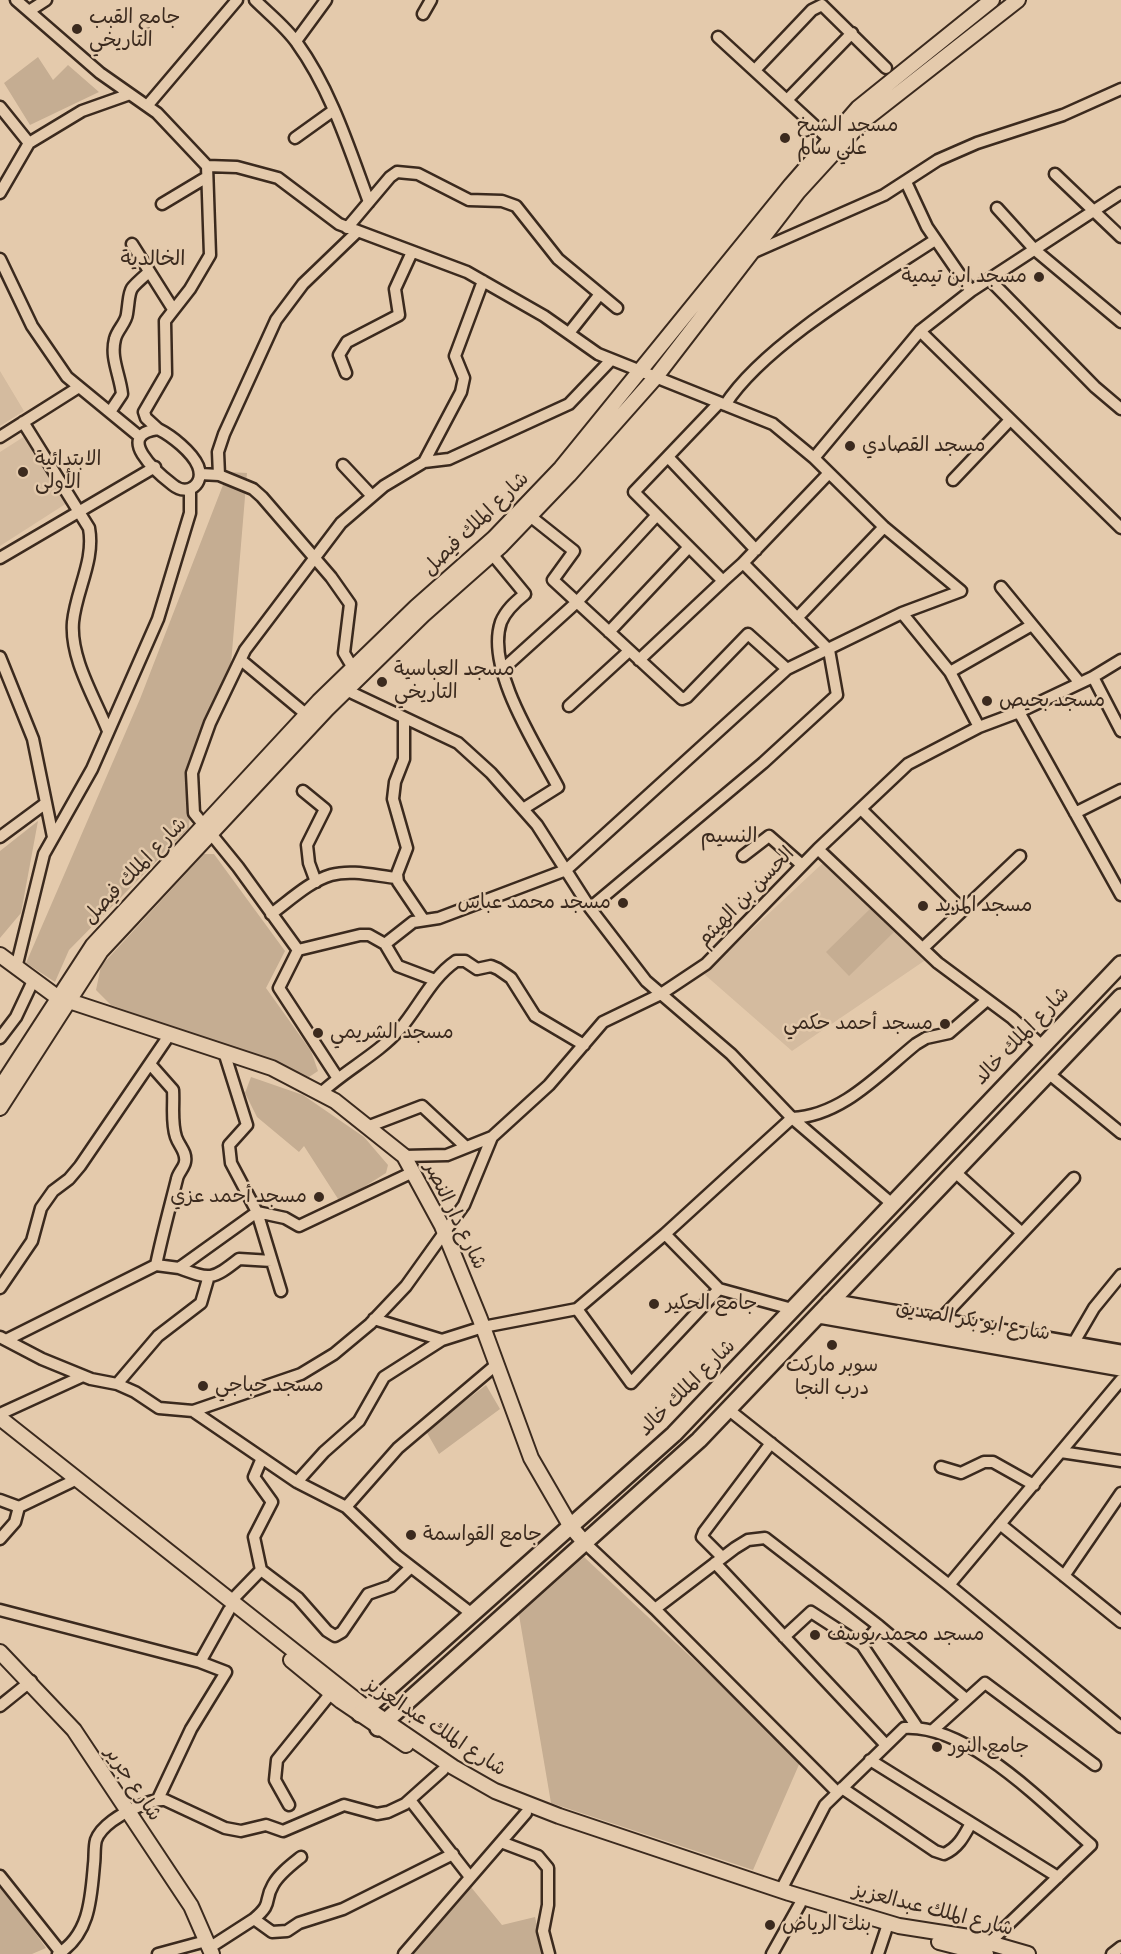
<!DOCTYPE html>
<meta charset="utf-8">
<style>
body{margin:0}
canvas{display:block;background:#e4caac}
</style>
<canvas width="1121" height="1954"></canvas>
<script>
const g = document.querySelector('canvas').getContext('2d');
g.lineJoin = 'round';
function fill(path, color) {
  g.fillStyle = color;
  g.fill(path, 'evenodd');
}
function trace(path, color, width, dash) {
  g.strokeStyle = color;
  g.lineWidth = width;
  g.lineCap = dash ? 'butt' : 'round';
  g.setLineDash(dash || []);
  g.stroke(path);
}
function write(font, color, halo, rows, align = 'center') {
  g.font = font + ' "Patrick Hand","Playpen Sans Arabic",sans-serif';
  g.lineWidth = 5;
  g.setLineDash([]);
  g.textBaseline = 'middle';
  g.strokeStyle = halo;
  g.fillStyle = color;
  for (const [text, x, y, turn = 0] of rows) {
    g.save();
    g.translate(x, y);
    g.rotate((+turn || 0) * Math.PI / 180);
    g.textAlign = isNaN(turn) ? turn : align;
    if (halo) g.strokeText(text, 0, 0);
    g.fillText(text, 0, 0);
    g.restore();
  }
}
const built = new Path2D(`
 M 0,371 L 24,411 L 0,426 Z
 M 25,436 L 67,503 L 0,546 L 0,452 Z
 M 825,861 L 927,959 L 792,1051 L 704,974 Z`);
const green = new Path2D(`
 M 38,57 L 53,80 L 68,65 L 99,92 L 30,125 L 4,83 Z
 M 228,472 L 247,473 L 231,664 L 192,773 L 189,828 L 69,950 L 55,982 L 26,963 L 140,699 Z
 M 38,821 L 21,913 L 0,938 L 0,851 Z
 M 204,854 L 214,854 L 285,951 L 266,988 L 311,1051 L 318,1071 L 309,1077 L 111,1005 L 96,990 L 101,966 Z
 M 870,909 L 894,932 L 849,976 L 826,952 Z
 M 251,1077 L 303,1095 L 364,1137 L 388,1165 L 386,1173 L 340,1202 L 304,1146 L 299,1152 L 257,1117 L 245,1093 Z
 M 486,1385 L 500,1409 L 439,1454 L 426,1431 Z
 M 584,1557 L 801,1760 L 753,1870 L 551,1803 L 519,1615 Z
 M 466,1881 L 502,1925 L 535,1917 L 544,1954 L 406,1954 Z
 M 0,1883 L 46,1948 L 32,1954 L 0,1954 Z`);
const minor = new Path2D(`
 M 16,0 L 100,73 L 157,113 L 207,166 L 237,167 L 278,178 L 339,224 L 467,272 L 544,316 L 598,354 L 773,424 L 814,458 L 884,527 L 961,591 L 902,613 L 787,669 L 566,870 L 439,918 L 413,922 L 385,944 L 369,935 L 360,935 L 298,950
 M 255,0 C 269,14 286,27 297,43 C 331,90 349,148 369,202
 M 29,11 L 46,0
 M 423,14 L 431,0
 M 718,37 L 829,139
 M 296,41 L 326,0
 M 755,70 L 812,10 L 822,5 L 886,68
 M 787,100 L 852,33
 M 147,106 L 237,0
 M 0,107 L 29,143
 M 295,138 L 334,110
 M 1055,174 L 1121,237
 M 906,182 L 927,227 L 971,291
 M 0,193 L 29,143 L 82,111 L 130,94
 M 162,204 L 207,177
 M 997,208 L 1035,250 L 1121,322
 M 347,228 L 390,177 L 397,172 L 418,174 L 469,200 L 502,201 L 516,206 L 558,259 L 617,308
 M 132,244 L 173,309
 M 752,253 L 884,195 L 938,160 L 977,143 L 1063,115 L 1121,89
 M 0,259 L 32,326 L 67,377 L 140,437
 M 990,280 L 1095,387 L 1121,409
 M 920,331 L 1121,528
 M 569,333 L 600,294
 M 346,373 L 339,355 L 347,342 L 399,315 L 395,289 L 412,252
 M 719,403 L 634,492 L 723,581 L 743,563
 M 725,405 C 764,344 874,280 935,240
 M 110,412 L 122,394 C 120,375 110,358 115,339 C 117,330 126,323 127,314 C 131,287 126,292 149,272
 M 23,422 L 89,528 C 95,561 76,590 73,622 C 70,659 95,698 108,731
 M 158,429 L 146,418 L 144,412 L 166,374 L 165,321 L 190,289 L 210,255 L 207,166
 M 158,429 C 172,436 192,452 198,466 C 205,484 188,497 173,485 C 156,472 114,435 158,429 Z
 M 0,437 L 79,387
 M 668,457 L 756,550
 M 814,458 L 920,331 L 971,291 L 1121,193
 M 424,462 L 461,392 L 464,378 L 455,356 L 483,281
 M 343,465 L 372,496
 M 200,474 L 219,475 L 253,489 L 262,497 L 331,577 L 350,604 L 344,653 L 353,668
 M 219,475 L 218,452 L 224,434 L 276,320 L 303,284 L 357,232
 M 953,480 L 1010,420
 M 530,516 L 574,551 L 553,580 L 682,699 L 687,697 L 748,634 L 787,669
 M 492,554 L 525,594 C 515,602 506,610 501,622 C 485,669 537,747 558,787 L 523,809
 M 0,558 L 155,467
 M 1001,587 L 1080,683
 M 902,613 L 950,672 L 979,727
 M 797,618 L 884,527
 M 609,632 L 689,547
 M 0,657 L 33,739 L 53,837
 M 241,660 L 307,715
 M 639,660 L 723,581
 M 503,669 L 577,602 L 657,515
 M 950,672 L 1032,625
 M 1093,677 L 1121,731
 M 346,690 L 458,743 L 491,773 L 537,825 L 590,908 L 646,981 L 731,1054 L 792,1118 L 891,1203
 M 569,706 L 629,651
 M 1019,712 L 1121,895
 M 404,718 L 404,759 L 395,782 L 393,799 L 407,848 L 397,874 L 398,882 L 423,919
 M 303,791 L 325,809 L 307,845 L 309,863 L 316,882
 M 861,809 L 963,910
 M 1075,813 L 1121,790
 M 0,837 L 46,803
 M 818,849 L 938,963 L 1012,1018 L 1042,1046
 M 743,856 L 769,836 L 802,865
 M 590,908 L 763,763 L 837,695 L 829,650 L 743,563 L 829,473
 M 271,914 C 289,901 310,881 331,875 C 352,869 376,876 397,878
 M 385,944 L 398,966 L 435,980
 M 923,948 L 1020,856
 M 16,968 L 44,854 L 92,769 L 158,619 L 190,513 L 190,490
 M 0,1038 L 16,1017 L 33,981
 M 150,1064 L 173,1090 C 174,1106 171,1122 176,1137 C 179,1146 187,1152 185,1162 C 184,1168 178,1173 177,1179 C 170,1207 162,1236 156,1265
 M 1048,1073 L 1121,1133
 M 337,1077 L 279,988 L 298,950 L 238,867 L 194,813 L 192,773 L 210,723 L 245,650 L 341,523 L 384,486 L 424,462 L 449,459 L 569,404 L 611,360
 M 320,1094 C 345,1070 377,1055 400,1029 C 419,1007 431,978 456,961 L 465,961 L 477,969 L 491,966 L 498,969 L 511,978 L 535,1016 L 584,1045
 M 367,1127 L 422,1106 L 466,1147
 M 404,1156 L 447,1155 L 492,1137 L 549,1085 L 603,1022 L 661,994 L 706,964 L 818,849 L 908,764 L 979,727 L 1019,712 L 1093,677 L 1121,660
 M 954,1171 L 1022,1233
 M 257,1212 L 285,1218 L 299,1226 L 413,1172
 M 257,1212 L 281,1291
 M 665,1234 L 792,1118 C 842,1116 879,1074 916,1044 L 926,1038 L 949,1033 L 987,1000
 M 179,1268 C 211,1280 212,1280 239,1259 L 272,1261
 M 0,1288 L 32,1241 L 41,1208 L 53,1191 L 69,1179 L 80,1166 L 170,1034
 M 719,1289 L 631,1383 L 577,1309 L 665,1234 L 719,1289 L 792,1309
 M 374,1319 L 442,1340 L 483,1327 L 577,1309
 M 939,1321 L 1074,1178
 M 0,1337 L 42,1359 L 91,1379 L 117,1384 L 135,1392 L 159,1408 L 193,1411 L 301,1374 L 334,1354 L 370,1324 L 406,1286 L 464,1205 L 492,1137
 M 6,1340 L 156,1265 L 179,1268 L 257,1212 L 231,1163 L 229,1145 L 247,1125 L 224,1052
 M 1073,1344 L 1094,1308 L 1121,1275
 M 117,1384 L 158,1336 L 201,1303 L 208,1279
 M 729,1410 L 949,1585 L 1121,1727
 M 193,1411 L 297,1482 L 346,1507 L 397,1556 L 472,1614
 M 0,1414 L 83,1376
 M 1061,1452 L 1121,1461
 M 941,1467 L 961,1473 L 984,1462 L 993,1462 L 1034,1485
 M 297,1482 L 324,1452 L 359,1421 L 384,1377 L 442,1340
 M 0,1500 L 19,1507 L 71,1482
 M 346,1507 L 398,1448 L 497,1364
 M 1000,1524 L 1121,1622
 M 0,1539 L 15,1522 L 19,1507
 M 585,1543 L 655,1609 L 837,1792
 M 722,1557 L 702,1537 L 704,1532 L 771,1443
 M 715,1563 L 886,1745
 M 261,1570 L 254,1537 L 272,1502 L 254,1477 L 262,1458
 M 1064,1576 L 1121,1493
 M 949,1585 L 1121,1380
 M 231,1601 L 261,1570 L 298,1598 L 327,1631 L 335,1636 L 342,1632 L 368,1594 L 391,1586 L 411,1567
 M 655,1609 L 735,1548 L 748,1540 L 765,1538 L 879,1626 L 966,1699
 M 0,1610 L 200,1662 L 229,1610
 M 784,1637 L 811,1612 L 862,1645 L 917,1727
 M 862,1645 L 879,1626
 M 0,1706 L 31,1681
 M 933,1730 L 985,1683 L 1095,1765
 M 870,1760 L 1058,1877
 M 842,1788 L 935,1851 L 944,1854 C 958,1848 964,1836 971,1823
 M 158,1799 L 191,1729 L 226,1672 L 200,1662
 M 410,1800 L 470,1877
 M 289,1805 L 275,1780 L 277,1760 L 331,1693
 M 501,1842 L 538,1856 L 548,1868 L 548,1905 L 543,1931 L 549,1954
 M 0,1876 L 62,1954
 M 781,1890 L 825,1805 L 904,1728 C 969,1724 1045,1805 1091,1845 L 989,1943
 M 254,1919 C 274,1902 263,1902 273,1885 C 279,1874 291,1865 301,1857
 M 209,1948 L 254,1919 L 272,1932 L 287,1931 L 299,1923 L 343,1909 L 453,1854
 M 58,1954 C 90,1934 91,1898 94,1864 C 95,1857 94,1847 96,1840 C 101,1826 121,1814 135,1808 C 145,1804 154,1799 165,1800 L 225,1828 L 241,1831 L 266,1825 L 283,1831 L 344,1805 L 377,1814 L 388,1812 L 405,1804 L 443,1770
 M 158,1954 L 206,1941
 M 404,1954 L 526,1813
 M 772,1954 L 800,1904
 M 878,1954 L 886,1930
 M 1112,1954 L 1121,1947`);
const tertiary = new Path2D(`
 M 0,955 L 57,997 L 272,1068 L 335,1101 L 404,1156 L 442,1226 L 480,1319 L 531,1458 L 571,1527 L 585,1543
 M 0,1088 L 93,945 L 319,701 L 416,607 L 494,538 L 561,468 L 791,185 L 858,108 L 992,0
 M 0,1108 L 101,951 L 327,709 L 423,615 L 501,546 L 569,475 L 655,378 L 798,192 L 862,122 L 1018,0
 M 0,1418 L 365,1707 L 453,1767 L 495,1791 L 559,1816 L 789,1893 L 899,1926 L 969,1937 L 1028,1954
 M 0,1652 L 74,1730 L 191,1906 L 212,1954
 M 291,1660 L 341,1701 L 406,1745
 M 939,1942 L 986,1954`);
const secondary = new Path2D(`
 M 830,1302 L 1121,1353
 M 819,1315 L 1121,1368
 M 360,1714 L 674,1434 L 1121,964
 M 378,1728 L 699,1440 L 1121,997`);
const markers = [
 [77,29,6,"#3b2a1e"],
 [785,138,6,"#3b2a1e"],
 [1039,277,6,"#3b2a1e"],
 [850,446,6,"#3b2a1e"],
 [23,472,6,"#3b2a1e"],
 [382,682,6,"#3b2a1e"],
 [987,701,6,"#3b2a1e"],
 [623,903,6,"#3b2a1e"],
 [923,906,6,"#3b2a1e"],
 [945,1024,6,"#3b2a1e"],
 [318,1033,6,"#3b2a1e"],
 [319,1197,6,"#3b2a1e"],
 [654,1304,6,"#3b2a1e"],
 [832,1345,6,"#3b2a1e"],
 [203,1386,6,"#3b2a1e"],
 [411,1535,6,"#3b2a1e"],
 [815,1635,6,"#3b2a1e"],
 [937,1747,6,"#3b2a1e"],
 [770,1925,6,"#3b2a1e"]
];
const poiNames = [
 ["جامع القبب",89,18],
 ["التاريخي",89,41],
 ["مسجد الشيخ",797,126],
 ["علي سالم",797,149],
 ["مسجد ابن تيمية",1027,277,"right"],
 ["مسجد القصادي",862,446],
 ["الابتدائية",35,460],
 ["الأولى",35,483],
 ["مسجد العباسية",394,670],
 ["التاريخي",394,693],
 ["مسجد بحيص",999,701],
 ["مسجد محمد عباس",611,903,"right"],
 ["مسجد المزيد",935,906],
 ["مسجد أحمد حكمي",933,1024,"right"],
 ["مسجد الشريمي",330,1033],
 ["مسجد أحمد عزي",307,1197,"right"],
 ["جامع الحكير",666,1304],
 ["سوبر ماركت",832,1366,"center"],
 ["درب النجا",832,1389,"center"],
 ["مسجد حباجي",215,1386],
 ["جامع القواسمة",423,1535],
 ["مسجد محمد يوسف",827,1635],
 ["جامع النور",949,1747],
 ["بنك الرياض",782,1925]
];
const streetNames = [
 ["شارع الملك فيصل",476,524,-44],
 ["شارع الملك فيصل",135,871,-46],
 ["الحسن بن الهيثم",746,897,-46],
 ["شارع الملك خالد",1022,1036,-46],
 ["شارع دار النصر",455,1216,64],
 ["شارع ابو بكر الصديق",973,1321,10],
 ["شارع الملك خالد",687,1388,-45],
 ["شارع الملك عبدالعزيز",435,1727,33],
 ["شارع جرير",133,1784,56],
 ["شارع الملك عبدالعزيز",933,1910,14]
];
const neighbourhoodNames = [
 ["الخالدية",153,259],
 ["النسيم",729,836]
];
fill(built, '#d4bb9f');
fill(green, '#c5ad92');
trace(minor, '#3b2a1e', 15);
trace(tertiary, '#3b2a1e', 18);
trace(secondary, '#3b2a1e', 20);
trace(minor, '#e4caac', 10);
trace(tertiary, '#e4caac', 14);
trace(secondary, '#e4caac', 15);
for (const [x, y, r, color] of markers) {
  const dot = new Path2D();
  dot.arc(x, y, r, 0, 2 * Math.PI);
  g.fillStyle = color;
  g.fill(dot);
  trace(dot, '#e4caac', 2);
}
write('20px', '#3b2a1e', '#e4caac', poiNames, 'left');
write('20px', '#3b2a1e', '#e4caac', streetNames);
write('21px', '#3b2a1e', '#e4caac', neighbourhoodNames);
</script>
